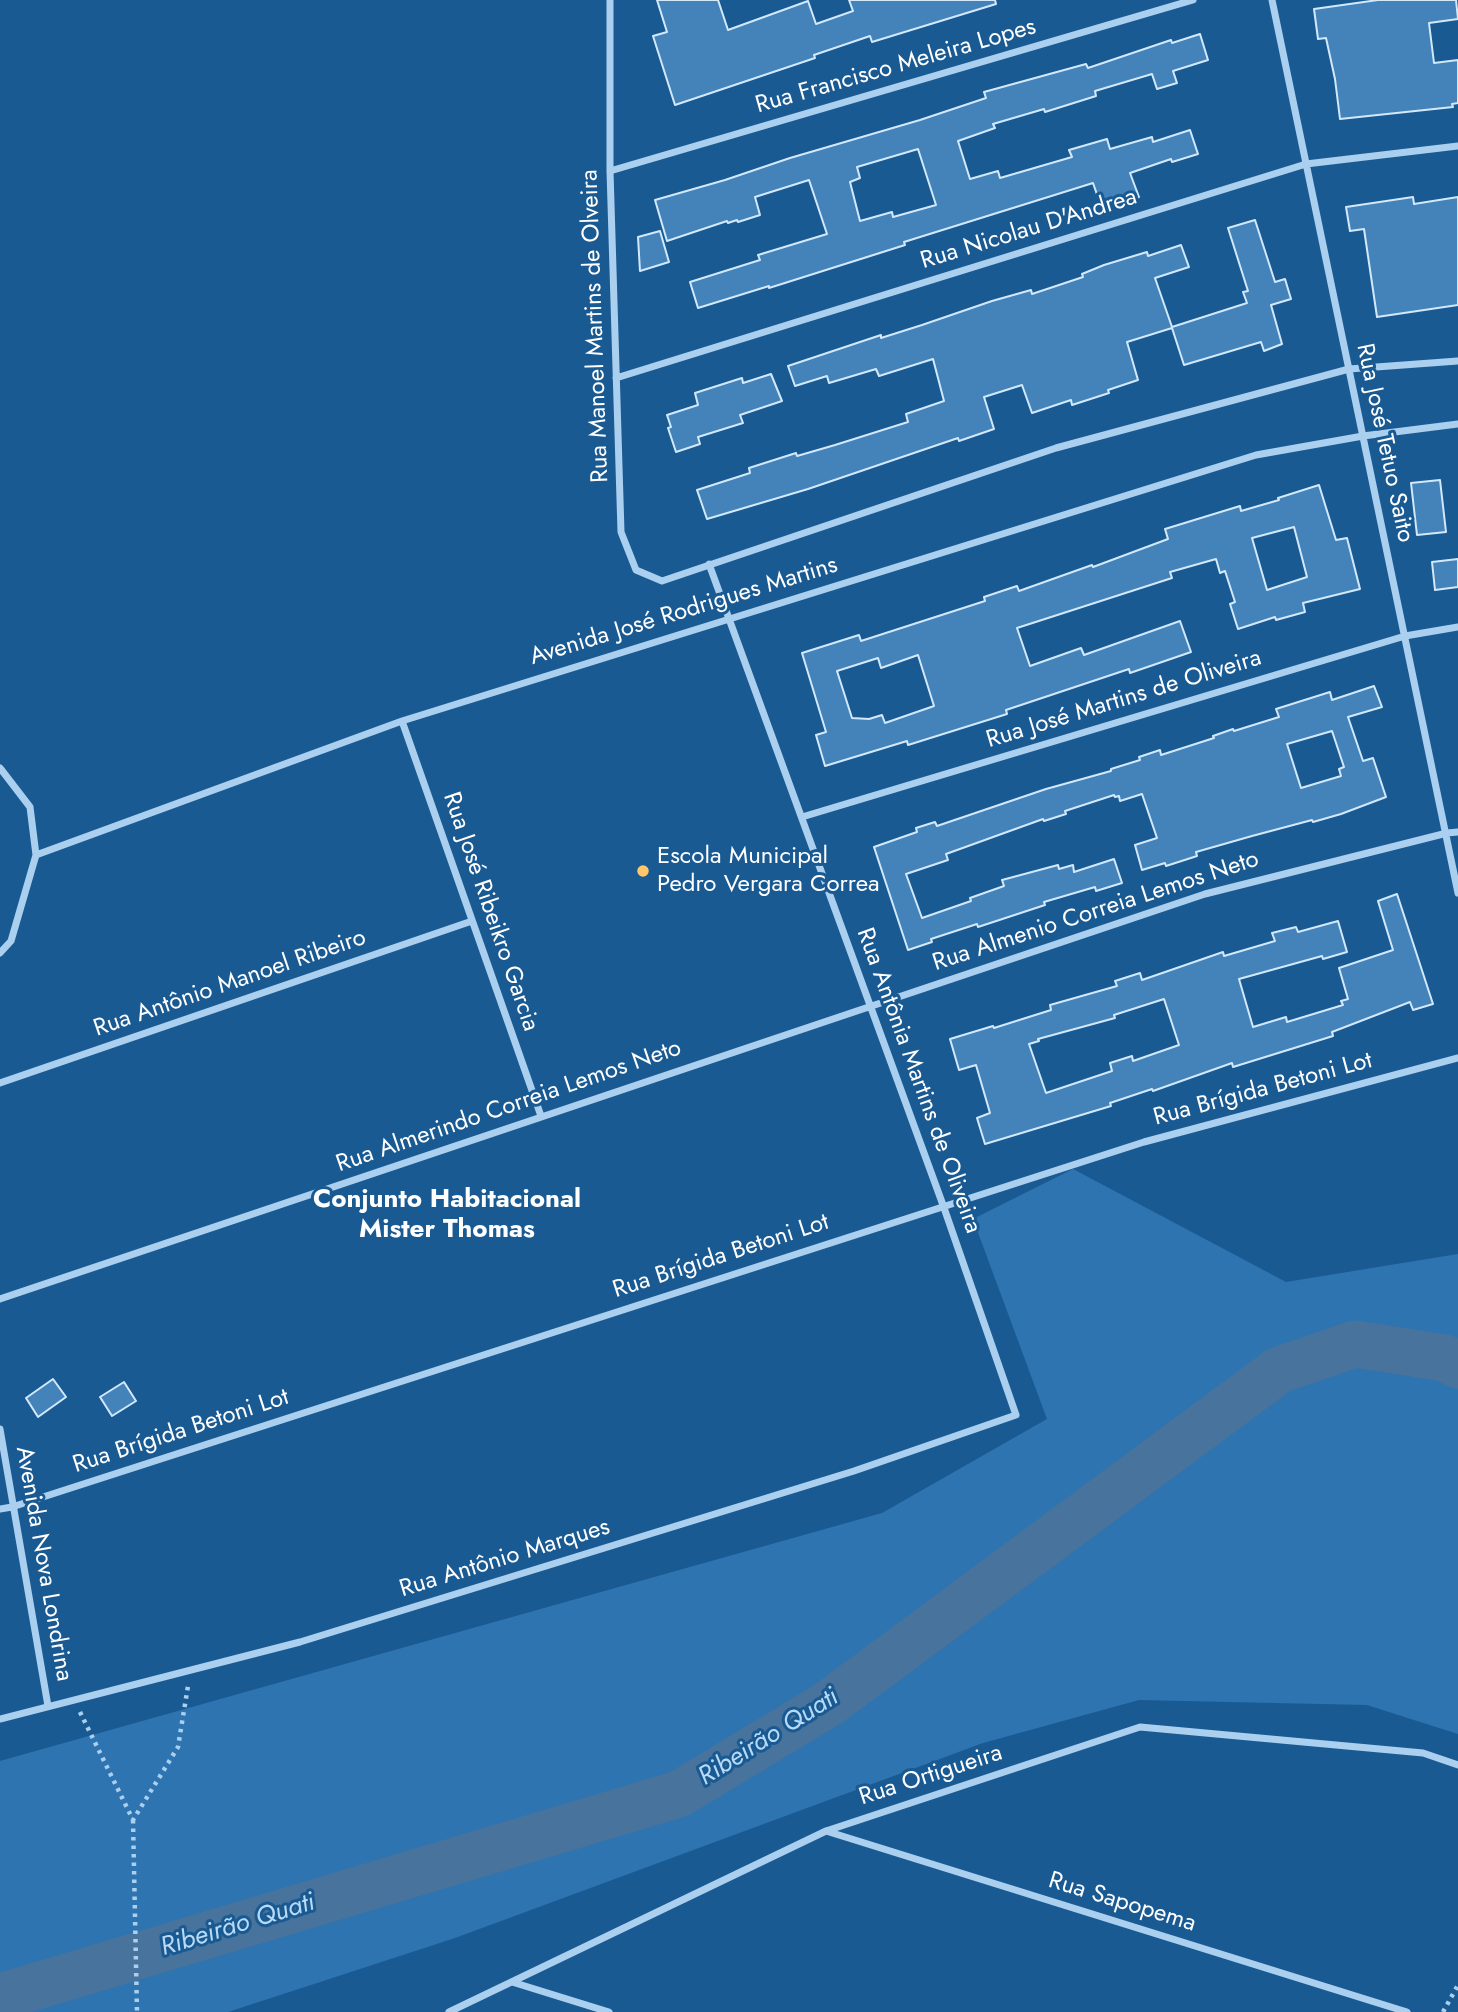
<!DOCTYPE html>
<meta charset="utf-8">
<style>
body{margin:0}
canvas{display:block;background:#1a5a93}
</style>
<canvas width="1458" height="2012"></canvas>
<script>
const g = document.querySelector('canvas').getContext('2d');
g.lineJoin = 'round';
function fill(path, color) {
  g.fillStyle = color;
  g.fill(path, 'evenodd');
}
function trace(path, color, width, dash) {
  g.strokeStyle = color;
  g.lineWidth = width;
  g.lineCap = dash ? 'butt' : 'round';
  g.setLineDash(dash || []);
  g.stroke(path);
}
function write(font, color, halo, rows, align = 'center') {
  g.font = font + ' Jost,sans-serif';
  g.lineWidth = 6;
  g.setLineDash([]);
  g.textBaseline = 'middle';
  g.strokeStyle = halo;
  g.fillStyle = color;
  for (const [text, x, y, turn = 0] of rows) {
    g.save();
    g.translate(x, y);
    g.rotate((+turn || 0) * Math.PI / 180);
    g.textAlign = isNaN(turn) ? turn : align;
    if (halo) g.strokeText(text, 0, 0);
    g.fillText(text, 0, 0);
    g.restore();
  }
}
const green = new Path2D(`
 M 1073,1169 L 1286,1282 L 1458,1254 L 1458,1734 L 1367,1705 L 1139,1700 L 983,1743 L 455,1938 L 228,2012 L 0,2012 L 0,1761 L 882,1513 L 1047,1419 L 973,1219 Z`);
const river = new Path2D(`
 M 0,1997 L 679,1794 L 828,1704 L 1279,1370 L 1355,1344 L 1445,1358 L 1458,1365`);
const building = new Path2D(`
 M 657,0 L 718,0 L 728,30 L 808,1 L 816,24 L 853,11 L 849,0 L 995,0 L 996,4 L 872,42 L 870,36 L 814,55 L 815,58 L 675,105 L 653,36 L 667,32 Z
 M 1378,0 L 1456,0 L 1458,19 L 1429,23 L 1434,63 L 1458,60 L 1458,103 L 1452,104 L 1453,107 L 1340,119 L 1335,79 L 1326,38 L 1318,39 L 1314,9 Z
 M 1200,34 L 1208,60 L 1173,71 L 1177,83 L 1157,89 L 1152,74 L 1095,91 L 1096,96 L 1045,112 L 1044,109 L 993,124 L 995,128 L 958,141 L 970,179 L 998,171 L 1000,178 L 1072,157 L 1069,150 L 1107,139 L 1110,149 L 1152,137 L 1153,142 L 1190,130 L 1198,154 L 1172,162 L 1171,159 L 1130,173 L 1139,197 L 1102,209 L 1093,183 L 904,242 L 905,245 L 769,288 L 769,286 L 698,308 L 690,282 L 760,260 L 758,255 L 827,234 L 809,180 L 755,197 L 760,215 L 738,222 L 737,220 L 728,223 L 727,221 L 667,241 L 655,200 L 725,180 L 790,158 L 920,120 L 986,98 L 984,92 L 1086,64 L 1088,68 L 1171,40 L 1172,43 ZM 918,149 L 936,205 L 893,217 L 892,212 L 860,221 L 850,182 L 860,178 L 857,167 Z
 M 1413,197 L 1414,204 L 1458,197 L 1458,305 L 1377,317 L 1364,229 L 1350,231 L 1346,207 Z
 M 1255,220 L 1275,282 L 1285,279 L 1291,299 L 1271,305 L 1282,344 L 1264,351 L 1261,342 L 1184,365 L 1172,328 L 1127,342 L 1138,380 L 1108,390 L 1109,393 L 1072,405 L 1071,400 L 1032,413 L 1022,385 L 984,397 L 994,429 L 959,441 L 958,438 L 808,489 L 707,519 L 697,490 L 750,473 L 749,468 L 796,453 L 797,456 L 835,445 L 908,422 L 906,414 L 944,401 L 933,359 L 879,376 L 876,369 L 829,383 L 827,376 L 795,386 L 788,366 L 881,335 L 881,338 L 922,325 L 992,301 L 1031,290 L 1032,294 L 1083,277 L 1082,274 L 1104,265 L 1147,252 L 1148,256 L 1181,245 L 1189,267 L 1155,278 L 1172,327 L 1247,303 L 1243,292 L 1248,291 L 1228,228 Z
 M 660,231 L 669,262 L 640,271 L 638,237 Z
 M 771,374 L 782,401 L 740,415 L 743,423 L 698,437 L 700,444 L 676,452 L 668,428 L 671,427 L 667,415 L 698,405 L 695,393 L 742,378 L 743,383 Z
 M 1440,480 L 1446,532 L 1417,535 L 1411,483 Z
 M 1319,485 L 1336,540 L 1347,538 L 1360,589 L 1303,603 L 1305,612 L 1276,620 L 1275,617 L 1238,629 L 1230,604 L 1235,602 L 1225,571 L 1220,573 L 1216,559 L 1170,572 L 1172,578 L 1017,628 L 1030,666 L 1081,648 L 1084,655 L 1180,621 L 1191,652 L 1130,673 L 1129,669 L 1006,710 L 1007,714 L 908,745 L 907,741 L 825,766 L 816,735 L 826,732 L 802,653 L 859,635 L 861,641 L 985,601 L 984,597 L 1017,586 L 1019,591 L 1092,565 L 1093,567 L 1168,539 L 1165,529 L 1240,506 L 1241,511 L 1279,500 L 1278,498 ZM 1294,527 L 1307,577 L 1267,590 L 1252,538 ZM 918,655 L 934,706 L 885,723 L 882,715 L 869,719 L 852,718 L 837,671 L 878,658 L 881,668 Z
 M 1458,559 L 1458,587 L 1435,590 L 1432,562 Z
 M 1374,686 L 1382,707 L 1348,717 L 1363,761 L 1373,758 L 1386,797 L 1341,814 L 1313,822 L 1312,820 L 1252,836 L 1196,852 L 1197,856 L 1166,866 L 1165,863 L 1142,870 L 1135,845 L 1157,838 L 1142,794 L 1120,801 L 1119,796 L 1115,797 L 1114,795 L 1065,811 L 1066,814 L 1044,821 L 1043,819 L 946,854 L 948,860 L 906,874 L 922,918 L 971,901 L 970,898 L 1004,886 L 1002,880 L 1058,865 L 1059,869 L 1073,865 L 1074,872 L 1114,859 L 1122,883 L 1096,891 L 1095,887 L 1044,902 L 1045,905 L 978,927 L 977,924 L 931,939 L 932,942 L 908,950 L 874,847 L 917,832 L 916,828 L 935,822 L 937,826 L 1046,789 L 1111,771 L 1111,769 L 1140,760 L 1139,757 L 1160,750 L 1161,755 L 1214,738 L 1213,736 L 1233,729 L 1234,731 L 1279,717 L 1276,709 L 1330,692 L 1332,700 ZM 1332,731 L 1344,767 L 1339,769 L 1341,776 L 1301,788 L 1287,744 Z
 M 1397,894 L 1433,1004 L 1413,1010 L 1410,1002 L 1332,1032 L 1333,1036 L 1233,1067 L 1232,1063 L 1153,1091 L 1152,1089 L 1110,1103 L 1111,1106 L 985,1144 L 977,1118 L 990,1113 L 976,1065 L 959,1070 L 950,1039 L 993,1026 L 994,1028 L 1051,1010 L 1050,1005 L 1117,986 L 1115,981 L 1140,973 L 1142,980 L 1223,952 L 1224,956 L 1275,941 L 1272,933 L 1296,927 L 1298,932 L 1338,921 L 1347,952 L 1323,959 L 1322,956 L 1239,979 L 1253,1027 L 1286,1017 L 1287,1022 L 1343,1005 L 1341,1001 L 1348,999 L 1339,968 L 1393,950 L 1378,901 ZM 1164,999 L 1179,1045 L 1133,1061 L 1132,1056 L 1110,1063 L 1112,1071 L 1046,1093 L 1029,1044 L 1039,1041 L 1038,1039 L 1115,1018 L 1114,1015 Z
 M 53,1379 L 66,1397 L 38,1417 L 26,1398 Z
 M 124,1382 L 136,1401 L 112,1416 L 100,1397 Z`);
const path = new Path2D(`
 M 80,1712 L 133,1820 L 178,1747 L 188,1686
 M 133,1820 L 137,2012
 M 1443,2012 L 1458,1985`);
const minor = new Path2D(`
 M 610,0 L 610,171 L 621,532 L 636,570 L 662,581 L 1056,448 L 1349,369 L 1458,361
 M 1272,0 L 1458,893
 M 610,171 L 1193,0
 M 616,378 L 1306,164 L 1458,146
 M 402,721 L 541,1116
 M 0,768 L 30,807 L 36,855 L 11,941 L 0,953
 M 802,817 L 1405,636 L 1458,627
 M 36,855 L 402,721 L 1256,455 L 1363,436 L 1458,424
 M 0,1083 L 472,921
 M 0,1299 L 1205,894 L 1447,833 L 1458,832
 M 0,1429 L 48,1706
 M 0,1509 L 12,1507 L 1144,1142 L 1458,1058
 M 0,1719 L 300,1642 L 854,1471 L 1016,1415 L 943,1205 L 709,564
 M 826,1831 L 1407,2012
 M 512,1982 L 609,2012
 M 449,2012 L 826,1831 L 1140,1727 L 1423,1753 L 1458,1765`);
const markers = [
 [643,871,7,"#ffc76a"]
];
const streetNames = [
 ["Rua Francisco Meleira Lopes",896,67,-16],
 ["Rua Nicolau D'Andrea",1029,230,-17],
 ["Rua Manoel Martins de Olveira",596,326,-92],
 ["Rua José Tetuo Saito",1384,443,78],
 ["Avenida José Rodrigues Martins",684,612,-17],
 ["Rua José Martins de Oliveira",1124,700,-17],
 ["Rua José Ribeikro Garcia",490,912,71],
 ["Rua Almenio Correia Lemos Neto",1096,912,-18],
 ["Rua Antônio Manoel Ribeiro",230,984,-19],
 ["Rua Antônia Martins de Oliveira",918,1081,70],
 ["Rua Brígida Betoni Lot",1263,1090,-15],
 ["Rua Almerindo Correia Lemos Neto",509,1107,-19],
 ["Rua Brígida Betoni Lot",721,1257,-18],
 ["Rua Brígida Betoni Lot",181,1432,-18],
 ["Rua Antônio Marques",505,1559,-17],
 ["Avenida Nova Londrina",43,1564,80],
 ["Rua Ortigueira",931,1776,-18],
 ["Rua Sapopema",1122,1903,17]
];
const poiNames = [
 ["Escola Municipal",657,857],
 ["Pedro Vergara Correa",657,885]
];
const neighbourhoodNames = [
 ["Conjunto Habitacional",447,1201],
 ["Mister Thomas",447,1231]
];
const waterNames = [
 ["Ribeirão Quati",769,1738,-32],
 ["Ribeirão Quati",238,1926,-17]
];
fill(green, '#2e74b1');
trace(river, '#47739c', 47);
fill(building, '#4383ba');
trace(building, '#d2e8fb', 2);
trace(path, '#abd0ef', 4.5, [3.5, 5]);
trace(minor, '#abd0ef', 7);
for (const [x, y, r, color] of markers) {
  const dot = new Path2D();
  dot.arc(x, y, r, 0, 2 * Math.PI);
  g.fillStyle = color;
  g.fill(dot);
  trace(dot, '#1a5a93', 2.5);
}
write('24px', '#fff', '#1a5a93', streetNames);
write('24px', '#fff', '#1a5a93', poiNames, 'left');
write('bold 26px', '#fff', '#1a5a93', neighbourhoodNames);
write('italic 26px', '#b8daf6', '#1a5a93', waterNames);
</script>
